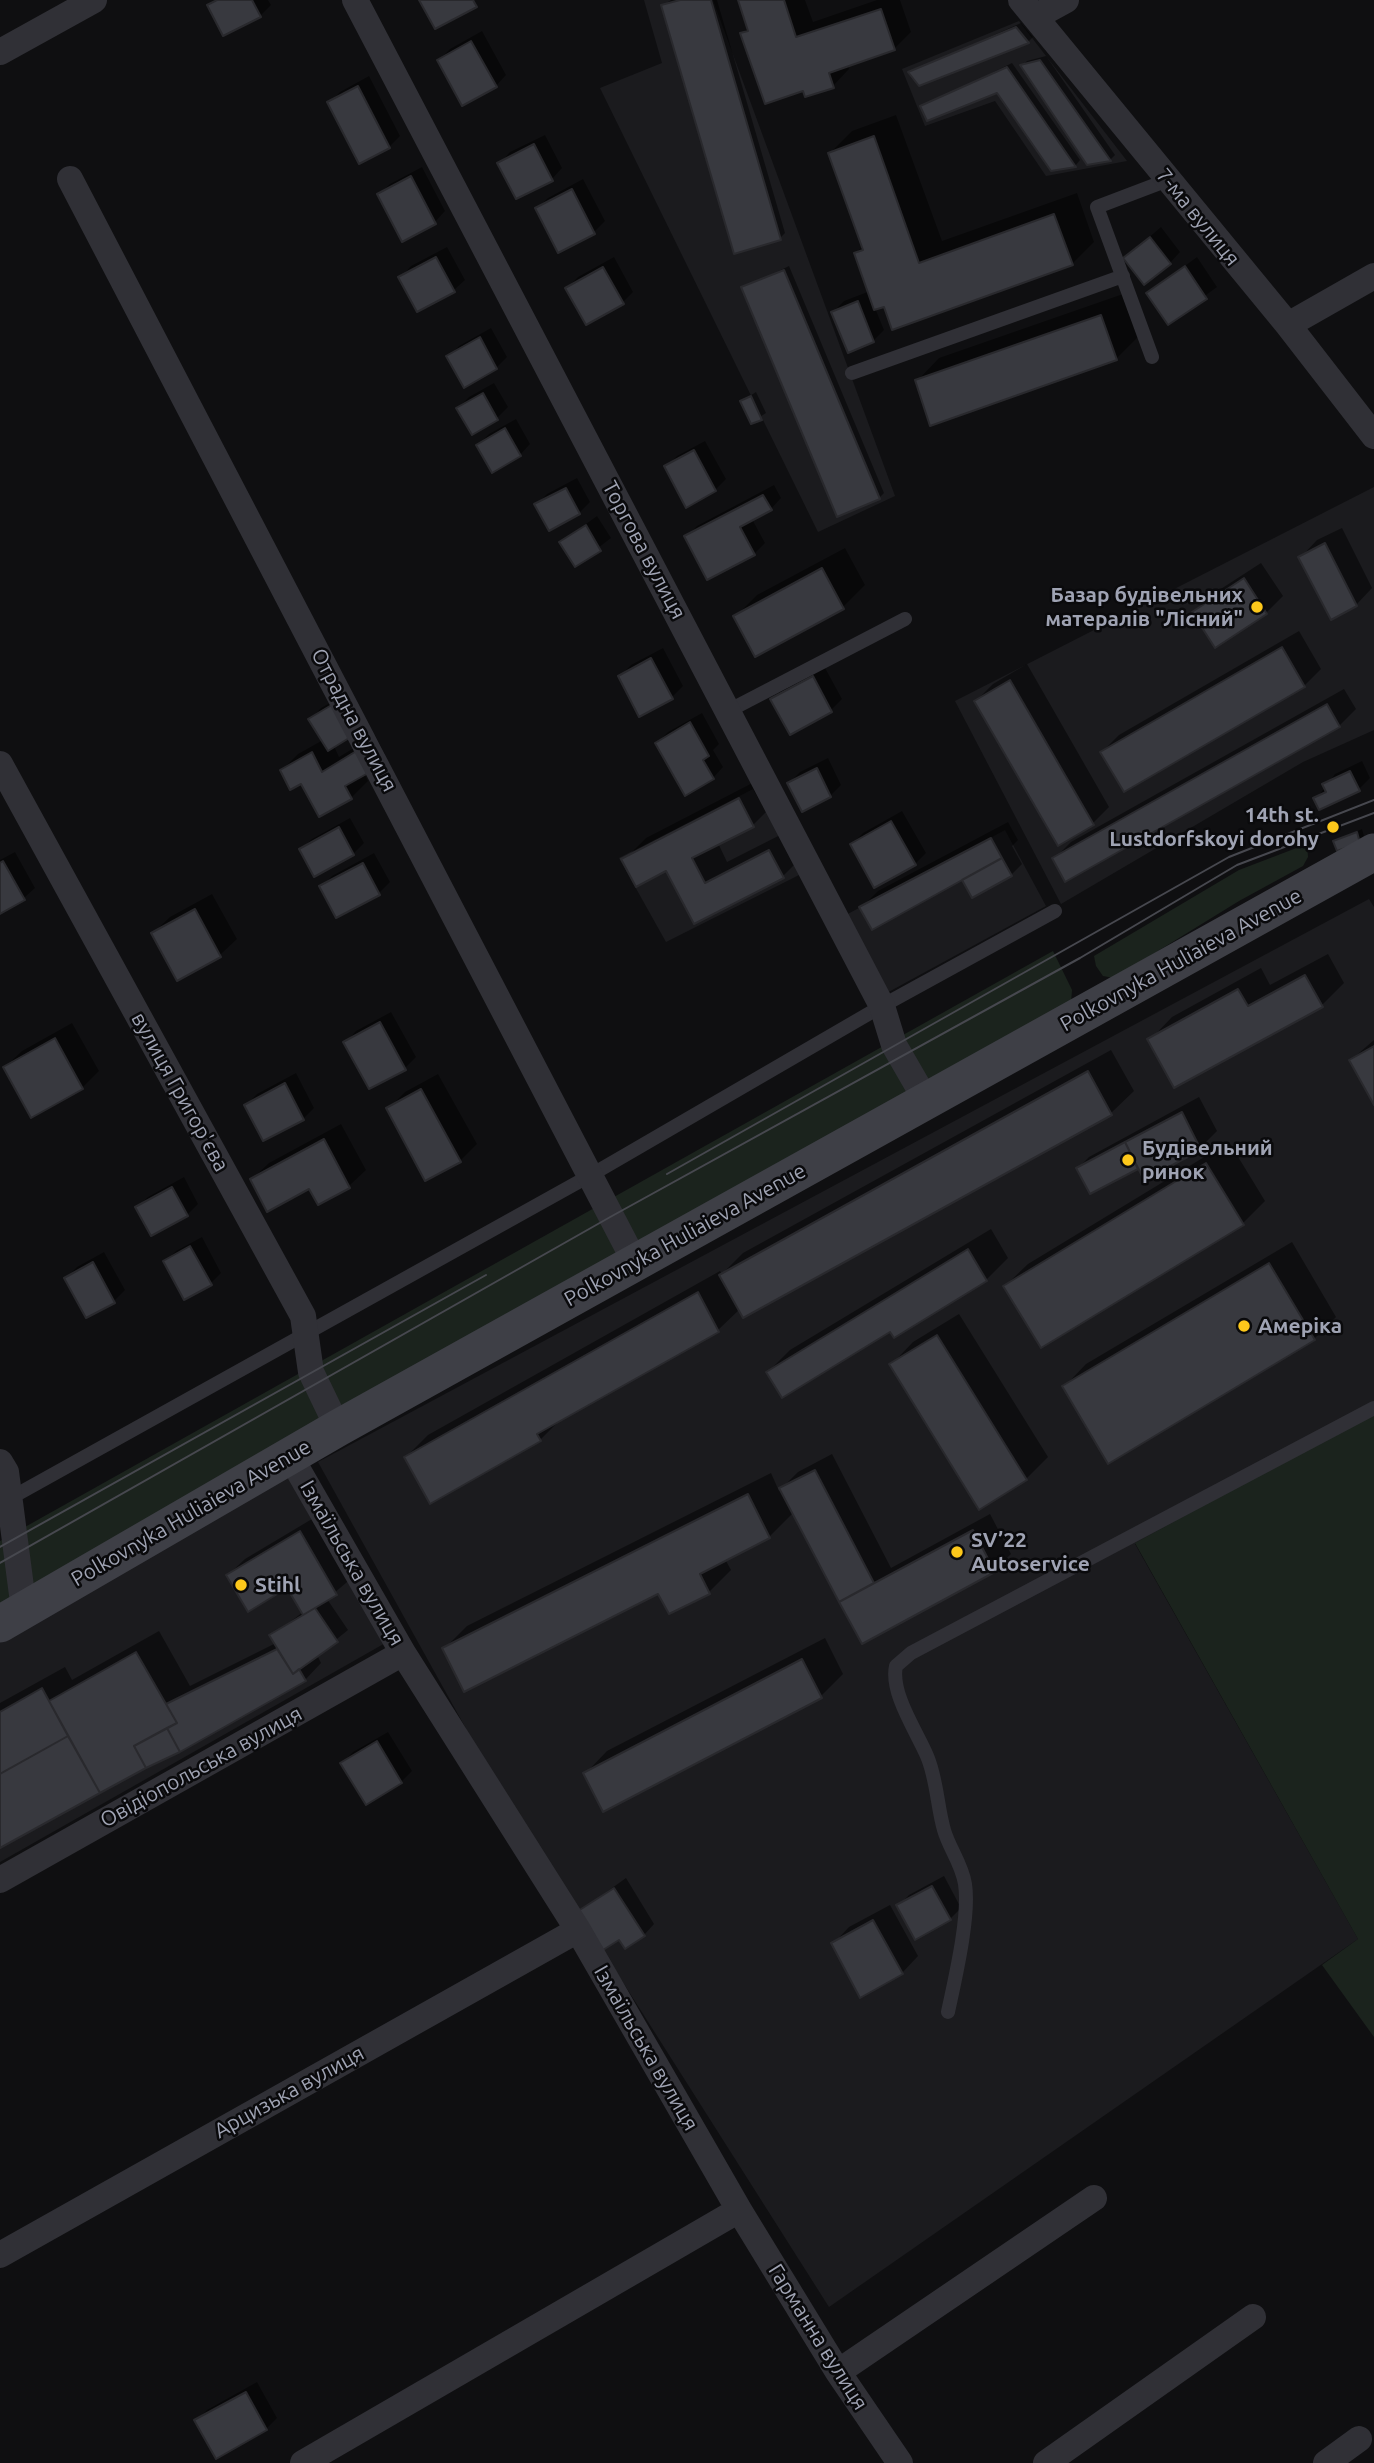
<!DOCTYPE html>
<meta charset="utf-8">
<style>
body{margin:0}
canvas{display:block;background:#0f0f11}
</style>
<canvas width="1374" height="2463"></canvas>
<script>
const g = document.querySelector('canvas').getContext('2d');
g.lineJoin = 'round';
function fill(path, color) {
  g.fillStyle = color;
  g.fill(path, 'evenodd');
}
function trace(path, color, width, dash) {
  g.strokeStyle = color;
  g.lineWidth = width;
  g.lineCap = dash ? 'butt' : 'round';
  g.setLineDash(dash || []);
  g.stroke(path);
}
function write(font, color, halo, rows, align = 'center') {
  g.font = font + ' Ubuntu,sans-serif';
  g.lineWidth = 5;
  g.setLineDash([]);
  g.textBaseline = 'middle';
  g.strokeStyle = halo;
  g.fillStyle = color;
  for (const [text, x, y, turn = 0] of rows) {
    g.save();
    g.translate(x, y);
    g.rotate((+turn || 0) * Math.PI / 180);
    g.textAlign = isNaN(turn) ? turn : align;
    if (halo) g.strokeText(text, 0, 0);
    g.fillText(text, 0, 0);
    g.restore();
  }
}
const built = new Path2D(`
 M 644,0 L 713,0 L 895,496 L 818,532 L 600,88 L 662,63 Z
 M 1019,21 L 1127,161 L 1046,176 L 995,101 L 925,126 L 902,69 Z
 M 1374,487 L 1374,730 L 1303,762 L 1061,904 L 955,701 Z
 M 753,789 L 803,873 L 666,942 L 619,858 Z
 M 1005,830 L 1046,906 L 883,995 L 844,916 Z
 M 1369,899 L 1374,907 L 1374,1412 L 1135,1544 L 1358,1939 L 829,2307 L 494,1779 L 318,1462 Z
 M 292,1474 L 387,1642 L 0,1862 L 0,1638 Z`);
const green = new Path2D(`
 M 1307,844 L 1308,857 L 1303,866 L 1239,901 L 1114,978 L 1103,976 L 1096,966 L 1094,956 L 1239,870 Z
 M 1053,951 L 1072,990 L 1071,1003 L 0,1610 L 0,1541 Z
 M 1374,1412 L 1374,2037 L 1322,1965 L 1358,1939 L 1135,1543 Z`);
const shadow = new Path2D(`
 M 215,0 L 268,0 L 271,5 L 260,16 L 209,5 Z
 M 717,0 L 785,233 L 780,238 L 663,6 L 671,0 Z
 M 739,0 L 805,0 L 813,22 L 877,0 L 900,0 L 911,32 L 894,49 L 848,65 L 849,69 L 833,86 L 804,89 L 742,33 L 749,27 Z
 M 1021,23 L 1033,37 L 1028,42 L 911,72 Z
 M 482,31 L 506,75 L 496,86 L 439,60 L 450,49 Z
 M 1046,56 L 1115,155 L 1111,159 L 1088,163 L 1023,65 L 1027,61 Z
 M 1012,63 L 1080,160 L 1076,165 L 1052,170 L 998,91 L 922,107 Z
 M 369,76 L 400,136 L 389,147 L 329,103 L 340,92 Z
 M 896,115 L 942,241 L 1077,193 L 1094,242 L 1072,264 L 875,308 L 884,330 L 873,341 L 833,312 L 844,301 L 870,291 L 856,253 L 863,246 L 830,153 L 852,131 Z
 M 545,135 L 562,168 L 552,179 L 500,163 L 510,152 Z
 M 422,167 L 445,211 L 435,222 L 379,194 L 390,184 Z
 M 583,179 L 605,221 L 594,232 L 537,208 L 548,198 Z
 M 1161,227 L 1180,252 L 1170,263 L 1125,258 Z
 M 447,247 L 465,280 L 454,290 L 401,277 L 411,266 Z
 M 614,257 L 633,292 L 623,302 L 567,288 L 578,277 Z
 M 1197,257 L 1217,287 L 1168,323 L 1148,293 Z
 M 789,266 L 884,493 L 879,498 L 744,288 Z
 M 1123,294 L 1138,337 L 1116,359 L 917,381 L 939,358 Z
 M 491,328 L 507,357 L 496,368 L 449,356 L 459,346 Z
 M 494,383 L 508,407 L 497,418 L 472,433 L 458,408 L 469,397 Z
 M 756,392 L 766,413 L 752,422 L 742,401 Z
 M 516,419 L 530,444 L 520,455 L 478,445 L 489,434 Z
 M 705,441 L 726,479 L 715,490 L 666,467 L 677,456 Z
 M 577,478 L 590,502 L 579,513 L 537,504 L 547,494 Z
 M 774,485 L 781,498 L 771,509 L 752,519 L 765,543 L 754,554 L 686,537 L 697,526 Z
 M 597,516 L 611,538 L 576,565 L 561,542 Z
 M 1342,528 L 1372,588 L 1356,605 L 1301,557 L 1317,540 Z
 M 845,548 L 865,585 L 843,607 L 735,617 L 757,595 Z
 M 1261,563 L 1283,596 L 1266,613 L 1194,612 L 1210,596 Z
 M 1299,631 L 1321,669 L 1304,686 L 1102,752 L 1119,735 Z
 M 663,648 L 683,686 L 672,697 L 620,676 L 631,665 Z
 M 1027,664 L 1109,807 L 1093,823 L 976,701 L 993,684 Z
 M 824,666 L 842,699 L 831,710 L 790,732 L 773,699 L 783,688 Z
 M 1344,689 L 1356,709 L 1339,726 L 1054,859 L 1071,842 Z
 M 346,694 L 334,746 L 339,757 L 375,735 L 385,754 L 364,773 L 368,781 L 351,798 L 302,781 L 282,770 L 298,754 L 323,740 L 311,719 L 321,708 Z
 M 702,713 L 719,744 L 713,750 L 723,767 L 713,778 L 657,743 L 668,732 Z
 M 828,758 L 841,785 L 830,796 L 789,783 L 800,772 Z
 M 1362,761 L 1370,778 L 1359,789 L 1316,799 L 1335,774 Z
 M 762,778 L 775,803 L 753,825 L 718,843 L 727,862 L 792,829 L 805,854 L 783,876 L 694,922 L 667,869 L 624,860 L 646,838 Z
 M 902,811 L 926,853 L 915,864 L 852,844 L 863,833 Z
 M 350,818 L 364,843 L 353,854 L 301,849 L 312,839 Z
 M 1008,822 L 1018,840 L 1012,846 L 1022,864 L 1011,875 L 963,878 L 862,907 L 878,891 Z
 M 1362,829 L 1364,836 L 1359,841 L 1335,841 Z
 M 15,852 L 35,888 L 24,898 L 0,912 L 0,860 Z
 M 374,853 L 390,882 L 379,893 L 337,916 L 321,887 L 332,876 Z
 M 212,894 L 237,939 L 220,955 L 153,933 L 170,917 Z
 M 1328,954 L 1344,983 L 1322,1005 L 1150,1040 L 1172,1017 L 1261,968 L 1270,985 Z
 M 391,1012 L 416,1057 L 405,1068 L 370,1087 L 346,1042 L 356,1031 Z
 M 72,1023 L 99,1071 L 82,1088 L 5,1067 L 22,1051 Z
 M 1374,1040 L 1374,1102 L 1351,1060 Z
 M 1111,1050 L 1134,1091 L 1111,1113 L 743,1316 L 740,1309 L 718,1330 L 563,1417 L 540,1440 L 406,1457 L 428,1435 L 720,1271 L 722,1274 L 743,1253 Z
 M 296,1073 L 314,1108 L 303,1119 L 246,1105 L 257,1094 Z
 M 438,1074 L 477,1144 L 460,1161 L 388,1109 L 405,1092 Z
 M 1199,1097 L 1217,1131 L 1200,1148 L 1145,1177 L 1139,1166 L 1090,1192 L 1078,1168 L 1089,1157 Z
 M 341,1124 L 366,1170 L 349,1186 L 310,1187 L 252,1179 L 269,1163 Z
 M 1229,1142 L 1265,1201 L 1243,1223 L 1005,1286 L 1028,1264 Z
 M 184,1177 L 198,1204 L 187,1215 L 137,1207 L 148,1197 Z
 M 991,1229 L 1008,1258 L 986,1280 L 891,1330 L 768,1372 L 790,1350 Z
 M 202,1237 L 221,1273 L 210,1284 L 165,1262 L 176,1251 Z
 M 1292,1242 L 1336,1317 L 1314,1339 L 1064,1387 L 1086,1364 Z
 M 104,1252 L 125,1290 L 114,1301 L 66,1278 L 77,1267 Z
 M 959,1314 L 1048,1457 L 1026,1479 L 891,1365 L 913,1342 Z
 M 832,1454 L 891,1568 L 990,1514 L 1011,1554 L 994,1570 L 862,1642 L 794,1512 L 769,1537 L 725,1559 L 731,1570 L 709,1592 L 659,1592 L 444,1649 L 467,1626 L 771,1473 L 779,1491 L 798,1472 Z
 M 317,1516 L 353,1577 L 327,1599 L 348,1630 L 317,1655 L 321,1663 L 305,1680 L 0,1846 L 0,1703 L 65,1667 L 72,1680 L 159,1631 L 190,1686 L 276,1643 L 272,1636 L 303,1612 L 288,1586 L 228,1575 L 245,1559 Z
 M 825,1638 L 843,1674 L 821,1696 L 585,1774 L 607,1751 Z
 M 388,1732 L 412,1771 L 401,1782 L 342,1763 L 353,1752 Z
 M 944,1876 L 961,1908 L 950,1919 L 898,1906 L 909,1895 Z
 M 626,1878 L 654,1924 L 644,1935 L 620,1937 L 580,1911 Z
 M 890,1905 L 918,1956 L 902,1973 L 833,1944 L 849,1927 Z
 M 257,2382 L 277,2418 L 266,2429 L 216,2456 L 196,2421 L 207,2410 Z`);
const building = new Path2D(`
 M 217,0 L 252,0 L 261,17 L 223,36 L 207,5 Z
 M 419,0 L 473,0 L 477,7 L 435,29 Z
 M 680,0 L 711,0 L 781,240 L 734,254 L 661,5 Z
 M 738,0 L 784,0 L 796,37 L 881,9 L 895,50 L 829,73 L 834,88 L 805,97 L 803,91 L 765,104 L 740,33 L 748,31 Z
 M 1016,27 L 1029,43 L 919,86 L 908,72 Z
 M 471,41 L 497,87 L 462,106 L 437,60 Z
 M 1040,60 L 1111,161 L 1087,165 L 1020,65 Z
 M 1007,67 L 1076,167 L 1051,171 L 997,93 L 927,121 L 920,106 Z
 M 358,86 L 390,148 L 359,164 L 327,102 Z
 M 874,136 L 919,263 L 1054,214 L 1073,265 L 892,330 L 884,307 L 874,310 L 854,253 L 863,250 L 828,153 Z
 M 534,144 L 553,181 L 516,199 L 497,163 Z
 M 411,176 L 436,224 L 402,242 L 377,194 Z
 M 572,189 L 595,234 L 558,253 L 535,208 Z
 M 1150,237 L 1171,264 L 1144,285 L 1123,258 Z
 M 436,257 L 455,292 L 417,312 L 398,277 Z
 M 1185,266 L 1207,299 L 1168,325 L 1146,293 Z
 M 603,267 L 624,304 L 586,325 L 565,288 Z
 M 784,270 L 880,499 L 837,517 L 741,287 Z
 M 858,301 L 874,342 L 848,353 L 831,312 Z
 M 1101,315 L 1117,360 L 930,426 L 915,380 Z
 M 480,337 L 497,369 L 464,388 L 446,356 Z
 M 483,393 L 498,420 L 472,435 L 456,408 Z
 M 751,396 L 762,420 L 751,424 L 740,401 Z
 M 505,428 L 521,456 L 492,473 L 476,445 Z
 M 694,450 L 716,491 L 686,508 L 664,466 Z
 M 566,488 L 580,514 L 549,531 L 534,504 Z
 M 763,495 L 772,510 L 740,527 L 755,555 L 707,580 L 684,536 Z
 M 586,525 L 601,551 L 575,567 L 559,542 Z
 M 1325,543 L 1357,606 L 1331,620 L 1298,557 Z
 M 822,568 L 844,609 L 755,657 L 733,616 Z
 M 1244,578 L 1267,614 L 1215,648 L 1192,612 Z
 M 1282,647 L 1305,687 L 1124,792 L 1100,752 Z
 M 651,658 L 673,699 L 639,717 L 618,676 Z
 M 813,676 L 832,712 L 790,735 L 770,699 Z
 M 1010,680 L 1094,825 L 1058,846 L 974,701 Z
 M 335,703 L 354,735 L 328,751 L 308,719 Z
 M 1327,704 L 1340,727 L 1065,882 L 1052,858 Z
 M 690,722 L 709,756 L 703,760 L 714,779 L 685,796 L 655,743 Z
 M 358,750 L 370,772 L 345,786 L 352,799 L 319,817 L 301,784 L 290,790 L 280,770 L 312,752 L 322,772 Z
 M 817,768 L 831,797 L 802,812 L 787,783 Z
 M 1350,771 L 1360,791 L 1319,810 L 1313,798 L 1326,792 L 1322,784 Z
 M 739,798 L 754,827 L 692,858 L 705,883 L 769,850 L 784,878 L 694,924 L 666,871 L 636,887 L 621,859 Z
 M 891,821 L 916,865 L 874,888 L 850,844 Z
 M 339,827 L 354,855 L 314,877 L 299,849 Z
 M 1357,832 L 1360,843 L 1337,851 L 1333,841 Z
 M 991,838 L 1002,858 L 872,930 L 859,907 Z
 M 1002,858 L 1012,876 L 972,898 L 962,880 Z
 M 3,861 L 25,900 L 0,914 L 0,863 Z
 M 363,863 L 380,895 L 336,918 L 319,886 Z
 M 195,909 L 221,957 L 177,981 L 151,933 Z
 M 1305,975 L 1323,1007 L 1174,1088 L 1147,1039 L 1238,989 L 1248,1006 Z
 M 380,1022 L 406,1070 L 369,1089 L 343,1042 Z
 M 55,1038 L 83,1089 L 31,1118 L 3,1067 Z
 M 1374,1046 L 1374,1105 L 1349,1060 Z
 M 1088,1071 L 1112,1115 L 743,1318 L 719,1275 Z
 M 285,1083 L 304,1120 L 263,1141 L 244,1105 Z
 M 421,1089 L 461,1162 L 425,1181 L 386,1108 Z
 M 1182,1112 L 1201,1150 L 1144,1180 L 1125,1142 Z
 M 324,1139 L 350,1188 L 318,1205 L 309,1189 L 267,1212 L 250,1179 Z
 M 1125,1142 L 1138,1169 L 1090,1194 L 1076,1168 Z
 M 1206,1163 L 1244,1225 L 1041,1348 L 1003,1286 Z
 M 172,1187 L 188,1216 L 151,1236 L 135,1207 Z
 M 190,1246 L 212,1285 L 184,1300 L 163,1261 Z
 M 968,1249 L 987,1281 L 894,1338 L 890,1332 L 782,1398 L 766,1372 Z
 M 93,1262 L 115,1303 L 86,1318 L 64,1278 Z
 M 1269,1263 L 1315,1340 L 1108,1464 L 1062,1386 Z
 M 698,1292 L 719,1332 L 537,1434 L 541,1441 L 430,1504 L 404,1457 Z
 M 937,1335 L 1027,1480 L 979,1510 L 889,1364 Z
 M 815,1470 L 874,1583 L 839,1602 L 779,1488 Z
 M 748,1494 L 770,1538 L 700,1574 L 710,1594 L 669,1614 L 658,1594 L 464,1692 L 442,1648 Z
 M 973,1530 L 995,1572 L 862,1644 L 839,1602 Z
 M 300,1531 L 337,1595 L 303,1615 L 287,1588 L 248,1612 L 226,1575 Z
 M 315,1608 L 338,1642 L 293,1674 L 269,1635 Z
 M 277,1649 L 293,1674 L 299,1669 L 306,1681 L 180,1752 L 167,1728 L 177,1723 L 166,1704 Z
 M 136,1652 L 177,1723 L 134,1746 L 146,1768 L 100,1793 L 49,1701 Z
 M 802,1659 L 822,1698 L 603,1812 L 583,1773 Z
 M 42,1688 L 68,1736 L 0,1774 L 0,1712 Z
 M 167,1728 L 180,1752 L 146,1768 L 134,1746 Z
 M 68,1736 L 100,1793 L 0,1848 L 0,1774 Z
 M 377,1741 L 402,1783 L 366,1805 L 340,1763 Z
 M 932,1886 L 951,1920 L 915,1940 L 896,1905 Z
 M 614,1888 L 645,1936 L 625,1949 L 619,1940 L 603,1950 L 578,1911 Z
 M 873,1920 L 903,1974 L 860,1998 L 831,1943 Z
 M 246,2392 L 267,2430 L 216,2459 L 194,2420 Z`);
const lane = new Path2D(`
 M 1152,357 L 1097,207 L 1168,180
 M 852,373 L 1123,276
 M 728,711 L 905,619
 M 7,1500 L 591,1175 L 882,1006 L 1055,911
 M 948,2012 C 955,1979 970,1916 965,1884 C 962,1864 949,1848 944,1830 C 937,1806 937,1779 927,1756 C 917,1732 890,1693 896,1666 L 911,1653 L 1374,1408`);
const street = new Path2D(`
 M 355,0 L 882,1006 L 894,1045 L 927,1102
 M 1021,0 L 1288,325 L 1374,436
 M 1035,17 L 1066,0
 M 0,52 L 94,0
 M 70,179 L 635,1262
 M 1288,325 L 1374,276
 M 0,764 L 303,1316 L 311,1372 L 338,1428
 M 290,1456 L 403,1653 L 578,1930 L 739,2210 L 303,2463
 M 0,1462 L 6,1472 L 24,1610
 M 0,1880 L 403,1653
 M 739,2210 L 838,2372 L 900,2463
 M 0,2255 L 578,1930
 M 838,2372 L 1094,2198
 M 1046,2463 L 1253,2317
 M 1326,2463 L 1359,2439`);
const secondary = new Path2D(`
 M 0,1624 L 338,1428 L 1374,852`);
const tram = new Path2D(`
 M 667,1174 L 1229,857 L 1374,800
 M 0,1547 L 486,1275
 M 0,1563 L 612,1216 L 1080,958 L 1237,865 L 1374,813`);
const markers = [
 [1257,607,7,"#fdc81b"],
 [1333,827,7,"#fdc81b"],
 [1128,1160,7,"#fdc81b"],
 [1244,1326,7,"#fdc81b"],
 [957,1552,7,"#fdc81b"],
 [241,1585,7,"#fdc81b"]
];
const streetNames = [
 ["7-ма вулиця",1198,217,51],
 ["Торгова вулиця",644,550,62],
 ["Отрадна вулиця",354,720,62],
 ["Polkovnyka Huliaieva Avenue",1181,960,-29],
 ["вулиця Григор'єва",180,1092,61],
 ["Polkovnyka Huliaieva Avenue",685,1235,-29],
 ["Polkovnyka Huliaieva Avenue",191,1513,-30],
 ["Ізмаїльська вулиця",352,1563,60],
 ["Овідіопольська вулиця",201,1767,-29],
 ["Ізмаїльська вулиця",646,2048,60],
 ["Арцизька вулиця",289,2092,-29],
 ["Гарманна вулиця",818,2337,58]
];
const poiNames = [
 ["Базар будівельних",1243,595,"right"],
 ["матералів \"Лісний\"",1243,619,"right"],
 ["14th st.",1319,815,"right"],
 ["Lustdorfskoyi dorohy",1319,839,"right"],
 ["Будівельний",1142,1148],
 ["ринок",1142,1172],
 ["Амеріка",1258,1326],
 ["SV’22",971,1540],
 ["Autoservice",971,1564],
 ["Stihl",255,1585]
];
fill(built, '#1b1b1e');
fill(green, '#1b231d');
fill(shadow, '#0007');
fill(building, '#38393f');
trace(building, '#29292d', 2);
trace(lane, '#303036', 14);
trace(street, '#303036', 26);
trace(secondary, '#3e3f46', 37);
trace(tram, '#47484f', 2);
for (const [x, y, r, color] of markers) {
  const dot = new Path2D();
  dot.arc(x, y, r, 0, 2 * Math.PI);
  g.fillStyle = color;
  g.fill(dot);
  trace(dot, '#0a0a0c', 2.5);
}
write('21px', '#9fa3b3', '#0a0a0c', streetNames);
write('bold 21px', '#9fa3b3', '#0a0a0c', poiNames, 'left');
</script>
